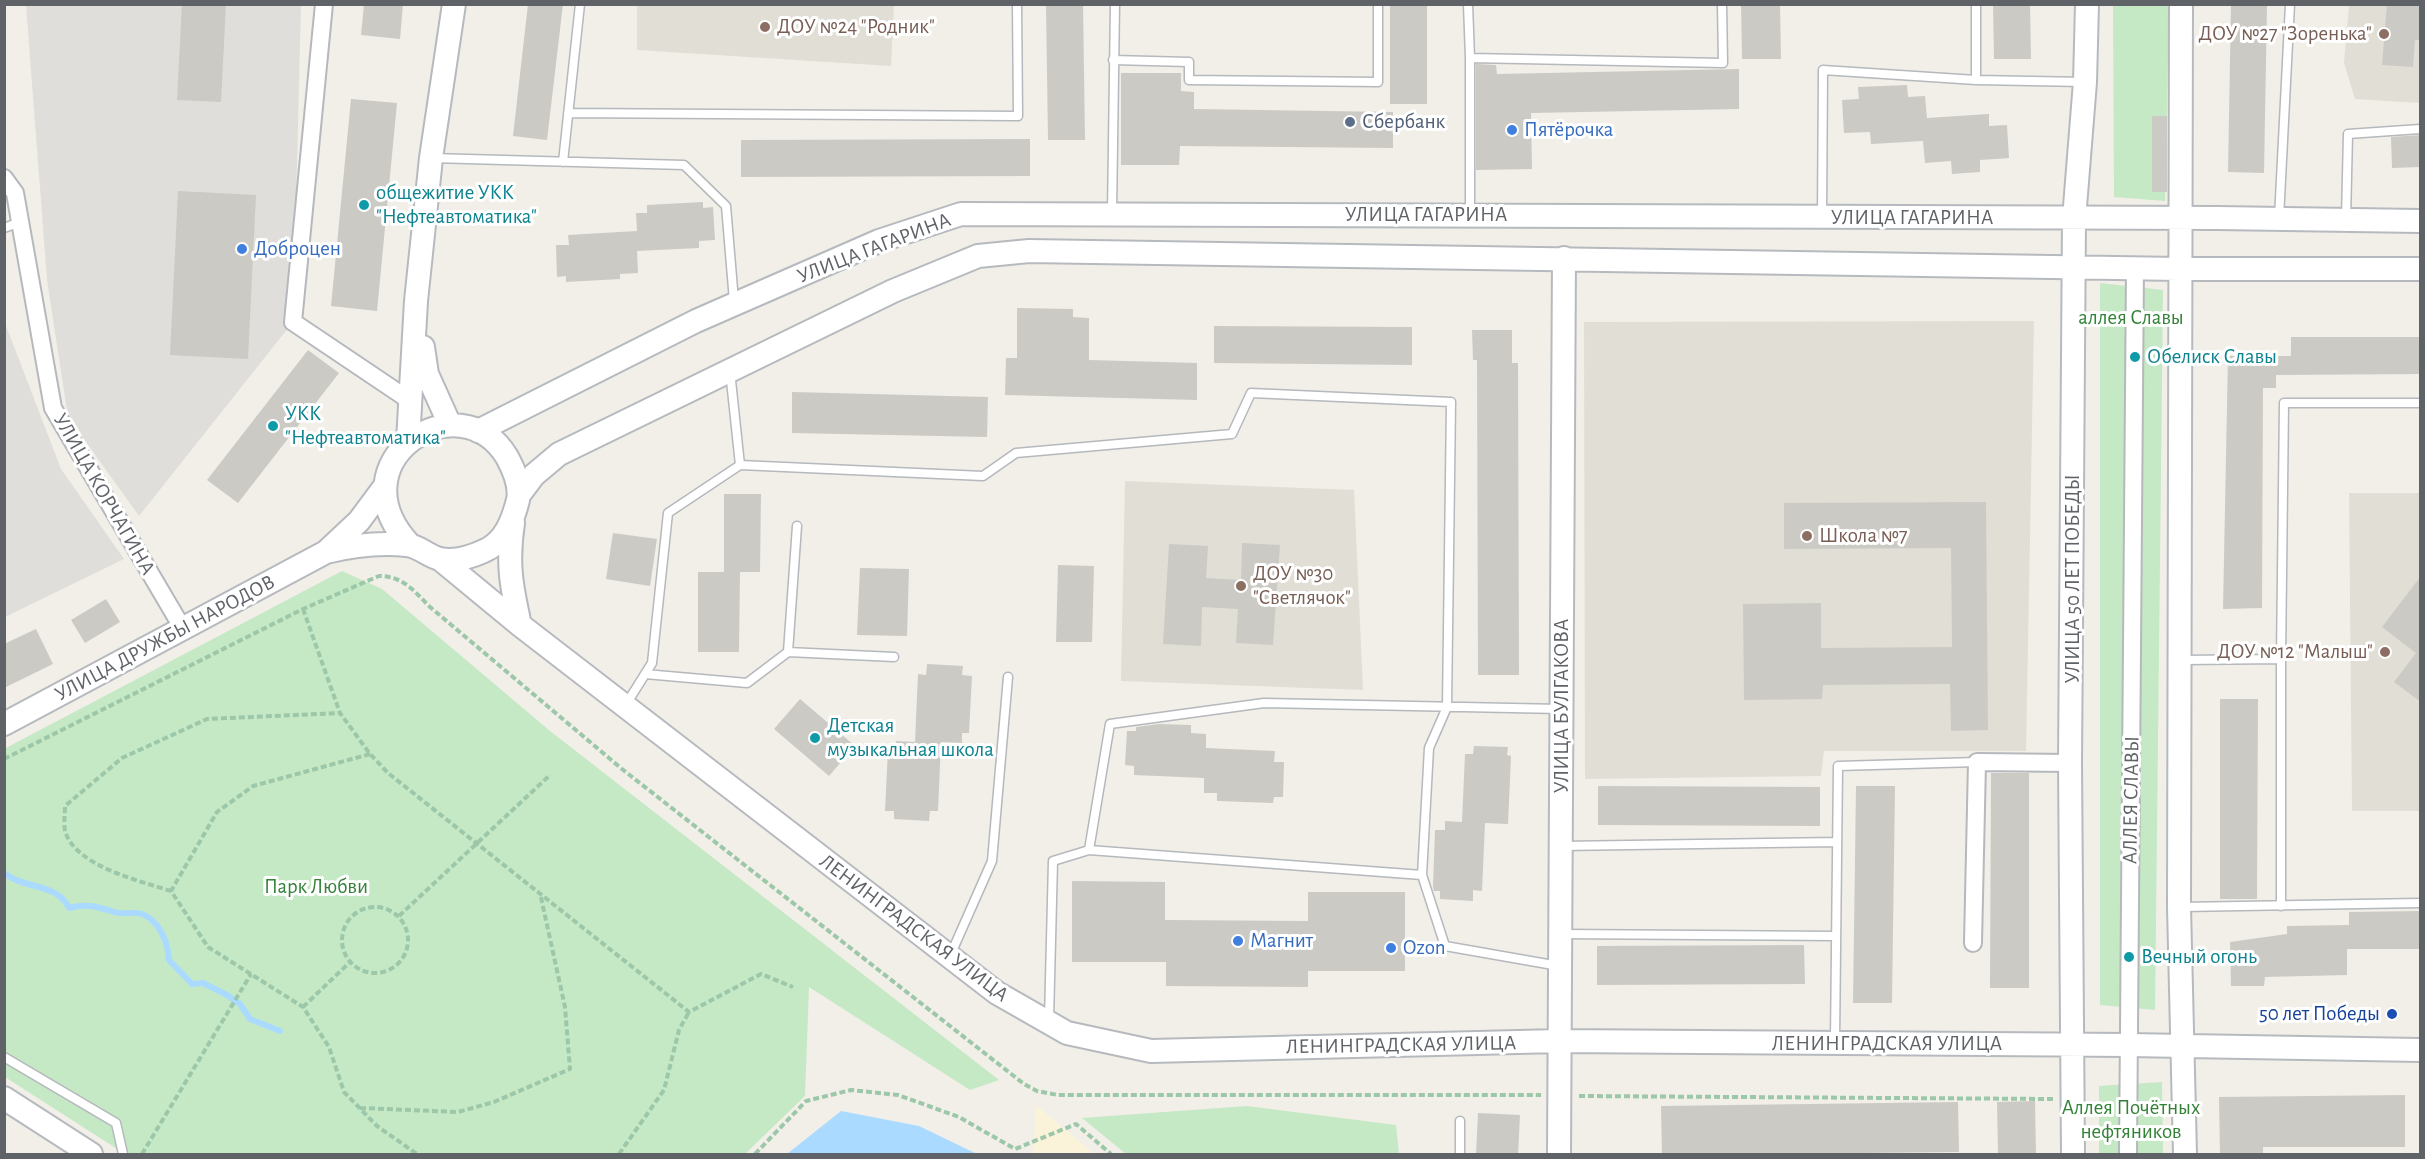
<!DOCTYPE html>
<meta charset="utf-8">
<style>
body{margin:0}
#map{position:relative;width:2425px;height:1159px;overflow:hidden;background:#f1efe8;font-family:"Alegreya Sans",sans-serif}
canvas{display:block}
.frame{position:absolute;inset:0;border:6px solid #5f6368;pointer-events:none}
</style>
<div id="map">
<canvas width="2425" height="1159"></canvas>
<div class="frame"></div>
</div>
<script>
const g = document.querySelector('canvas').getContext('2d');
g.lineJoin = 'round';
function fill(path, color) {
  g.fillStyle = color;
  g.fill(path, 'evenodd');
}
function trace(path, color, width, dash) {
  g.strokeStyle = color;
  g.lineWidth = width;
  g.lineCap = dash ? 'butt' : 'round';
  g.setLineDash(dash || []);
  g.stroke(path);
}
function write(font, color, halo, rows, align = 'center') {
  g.font = font + ' "Alegreya Sans",sans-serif';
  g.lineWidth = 6;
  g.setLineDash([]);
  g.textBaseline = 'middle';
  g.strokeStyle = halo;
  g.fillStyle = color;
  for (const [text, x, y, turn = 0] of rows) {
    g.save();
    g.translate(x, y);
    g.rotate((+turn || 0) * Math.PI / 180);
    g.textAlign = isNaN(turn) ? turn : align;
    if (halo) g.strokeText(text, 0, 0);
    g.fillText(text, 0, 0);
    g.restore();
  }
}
const industrial = new Path2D(`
 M 26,5 L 301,5 L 293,322 L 139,516 L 68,417 L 47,280 Z
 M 5,323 L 61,469 L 124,559 L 5,617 Z`);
const education = new Path2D(`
 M 637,5 L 894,5 L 891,66 L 637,50 Z
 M 2349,5 L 2420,5 L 2420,103 L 2355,99 L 2344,63 Z
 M 2034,321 L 2026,751 L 1824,751 L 1821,776 L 1585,779 L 1584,322 Z
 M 1125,481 L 1354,490 L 1363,690 L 1121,681 Z
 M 2349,493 L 2420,493 L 2420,811 L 2352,811 Z`);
const green = new Path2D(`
 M 2113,5 L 2169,5 L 2165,201 L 2114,197 Z
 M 2100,283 L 2163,290 L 2155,1010 L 2100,1005 Z
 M 342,571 L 382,589 L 550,731 L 999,1080 L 970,1090 L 809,987 L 805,1096 L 745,1154 L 125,1154 L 5,1077 L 4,749 Z
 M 2162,1082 L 2163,1154 L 2099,1154 L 2099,1086 Z
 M 1247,1106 L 1396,1125 L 1399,1154 L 1126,1154 L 1082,1118 Z`);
const sand = new Path2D(`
 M 1036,1105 L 1094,1154 L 1033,1154 Z`);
const water = new Path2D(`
 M 841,1111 L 919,1126 L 977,1154 L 787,1154 Z`);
const stream = new Path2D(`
 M 4,873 C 25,890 56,882 69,908 C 86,903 99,907 114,912 C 123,915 134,911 142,914 C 160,921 168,943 169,960 L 192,984 L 203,983 L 227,995 L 240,1004 L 250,1019 L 280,1031`);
const building = new Path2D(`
 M 182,4 L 226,4 L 221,102 L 177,100 Z
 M 364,4 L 403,4 L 400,39 L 361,35 Z
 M 528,4 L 563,4 L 547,140 L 513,136 Z
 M 1046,4 L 1083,4 L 1085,140 L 1048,140 Z
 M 1390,4 L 1427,4 L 1427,104 L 1390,104 Z
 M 1741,4 L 1780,4 L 1781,59 L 1742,59 Z
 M 1993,4 L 2030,4 L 2031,59 L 1994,59 Z
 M 2231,4 L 2267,4 L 2264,173 L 2228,172 Z
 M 2387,4 L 2421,4 L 2421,40 L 2415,40 L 2413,67 L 2382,65 Z
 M 1476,64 L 1496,65 L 1497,74 L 1739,69 L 1739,109 L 1531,113 L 1532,169 L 1476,170 Z
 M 1121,73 L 1181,73 L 1181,91 L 1194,92 L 1194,109 L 1393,112 L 1393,148 L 1180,146 L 1179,165 L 1121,165 Z
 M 1907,85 L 1908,97 L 1925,96 L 1927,118 L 1989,114 L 1989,126 L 2007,125 L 2009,158 L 1980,160 L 1980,172 L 1952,174 L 1951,161 L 1925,163 L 1923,141 L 1871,144 L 1870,132 L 1844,133 L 1842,100 L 1859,99 L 1858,87 Z
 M 351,99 L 397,103 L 377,311 L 331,306 Z
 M 2152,116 L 2167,116 L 2167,192 L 2152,192 Z
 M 2421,135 L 2421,167 L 2392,168 L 2391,137 Z
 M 1030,139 L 1030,176 L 741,177 L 741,140 Z
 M 178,191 L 256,195 L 248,359 L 170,355 Z
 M 703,202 L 703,208 L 713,207 L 715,240 L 699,241 L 699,248 L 637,251 L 638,273 L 620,274 L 620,279 L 566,282 L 566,276 L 557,277 L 556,245 L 569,245 L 568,235 L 637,231 L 636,213 L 647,213 L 647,205 Z
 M 1017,308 L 1073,309 L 1073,317 L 1089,318 L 1089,360 L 1197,363 L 1197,400 L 1005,395 L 1006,358 L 1017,358 Z
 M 1214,326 L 1412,327 L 1412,365 L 1214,363 Z
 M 1472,330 L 1512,330 L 1512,363 L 1518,363 L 1519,675 L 1478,675 L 1477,360 L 1473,360 Z
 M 2291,337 L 2421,337 L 2421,374 L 2276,375 L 2276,388 L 2263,388 L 2262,608 L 2223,609 L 2228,356 L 2291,356 Z
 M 308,350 L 339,373 L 238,503 L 207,480 Z
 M 792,392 L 988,397 L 987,437 L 792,433 Z
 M 724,494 L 761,494 L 760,572 L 740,572 L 739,652 L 698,652 L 698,572 L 724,572 Z
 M 1986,502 L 1988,730 L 1951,731 L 1950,684 L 1823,685 L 1822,699 L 1744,700 L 1743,604 L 1821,603 L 1821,648 L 1952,647 L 1951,548 L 1784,549 L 1784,503 Z
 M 613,533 L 657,539 L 650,586 L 606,579 Z
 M 1242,543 L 1280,545 L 1273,645 L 1236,643 L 1238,609 L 1202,607 L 1201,646 L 1163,644 L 1169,544 L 1208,546 L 1206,578 L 1241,580 Z
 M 1058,565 L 1094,566 L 1092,642 L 1056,642 Z
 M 860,568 L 909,569 L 907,636 L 857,635 Z
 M 2421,576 L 2421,702 L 2394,682 L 2416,653 L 2382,627 Z
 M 106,599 L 120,622 L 85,643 L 71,620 Z
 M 36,629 L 53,664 L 4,688 L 4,644 Z
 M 927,664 L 963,666 L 962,675 L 972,676 L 969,733 L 962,733 L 962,743 L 941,742 L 938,811 L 930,811 L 929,821 L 894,819 L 894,811 L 885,811 L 888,749 L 896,749 L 896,741 L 915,742 L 918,674 L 926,675 Z
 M 800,699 L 855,746 L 829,776 L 774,729 Z
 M 2220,699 L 2258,699 L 2257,899 L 2220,899 Z
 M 1159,724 L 1191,725 L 1191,733 L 1206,734 L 1206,748 L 1275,751 L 1274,762 L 1284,762 L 1283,797 L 1274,797 L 1273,803 L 1217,801 L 1217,793 L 1204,793 L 1204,778 L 1134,775 L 1134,766 L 1125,765 L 1127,731 L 1136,731 L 1136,727 Z
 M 1474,746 L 1508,747 L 1507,755 L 1511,756 L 1508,824 L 1485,823 L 1482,891 L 1473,890 L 1473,901 L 1440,899 L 1440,891 L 1434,891 L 1433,887 L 1435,830 L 1445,830 L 1445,821 L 1462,822 L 1465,754 L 1473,754 Z
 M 1991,773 L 2029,773 L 2029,988 L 1990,988 Z
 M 1598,786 L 1820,787 L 1820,826 L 1598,825 Z
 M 1856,786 L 1895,786 L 1892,1003 L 1853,1003 Z
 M 1072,881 L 1165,882 L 1165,920 L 1308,921 L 1308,892 L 1405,892 L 1405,971 L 1308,971 L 1308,987 L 1166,986 L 1166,962 L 1072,962 Z
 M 2421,911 L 2421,949 L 2347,949 L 2347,975 L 2265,977 L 2264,986 L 2231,986 L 2230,942 L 2287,934 L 2287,926 L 2349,925 L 2349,912 Z
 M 1804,945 L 1805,984 L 1597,985 L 1597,946 Z
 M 2405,1095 L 2405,1147 L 2263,1147 L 2263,1155 L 2220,1155 L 2219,1097 Z
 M 2035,1101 L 2036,1155 L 1998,1155 L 1997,1102 Z
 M 1958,1102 L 1959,1152 L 1662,1155 L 1661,1106 Z
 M 1478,1113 L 1520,1115 L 1518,1155 L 1476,1155 Z`);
const path = new Path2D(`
 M 303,609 L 340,713 L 370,754 L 388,773 L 689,1012 L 761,974 L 793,987
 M 370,754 L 253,786 L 217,812 L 171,891 L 208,947 L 303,1007 L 329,1047 L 344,1092 L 377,1126 L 417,1154
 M 4,759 L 303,609 L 379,576 C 403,576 414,591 430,607 L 622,769 L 1024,1084 L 1037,1091 L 1058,1095 L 1541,1095
 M 171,891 C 140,881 79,867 66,834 C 63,827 65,814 65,806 L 122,758 L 207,719 L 340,713
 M342 940a33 33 0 1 1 66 0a33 33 0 1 1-66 0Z
 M 399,916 L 549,776
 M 303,1007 L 350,962
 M 1579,1096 L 2054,1099
 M 360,1108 L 458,1112 L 494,1102 L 570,1069 L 565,1007 L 540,893
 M 142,1154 L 251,974
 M 619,1154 L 664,1090 L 679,1030 L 689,1012
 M 755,1154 L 806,1101 L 851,1090 L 898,1095 L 959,1117 L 1015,1149 L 1076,1124 L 1111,1154`);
const lane = new Path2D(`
 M 1468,4 L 1470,58 L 1470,215
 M 1976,4 L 1976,80
 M 1470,58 L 1723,63 L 1722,4
 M 1113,60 L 1189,62 L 1189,80 L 1378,82 L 1378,4
 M 568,113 L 1018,116 L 1017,4
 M 431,158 L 684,165 L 726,206 L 734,301
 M 563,162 L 580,4
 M 1112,213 L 1115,4
 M 1822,216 L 1823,70 L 1976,80 L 2085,82
 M 2279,218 L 2290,4
 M 2346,219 L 2348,134 L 2420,129
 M 4,228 L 20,222
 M 730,371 L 740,465 L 983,476 L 1016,453 L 1232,434 L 1251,393 L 1451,402 L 1447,707 L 1429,748 L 1422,875
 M 797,526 L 788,652 L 894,657
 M 2281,659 L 2281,906
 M 2182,660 L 2281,659 L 2284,403 L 2420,403
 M 645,674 L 747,683 L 788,652
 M 625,706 L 652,663 L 668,513 L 740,465
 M 1561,846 L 1837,842
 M 1089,850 L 1110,724 L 1264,703 L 1561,709
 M 2181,907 L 2420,903
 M 1561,934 L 1836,936
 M 950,956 L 992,861 L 1008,677
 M 1049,1019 L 1053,861 L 1089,850 L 1422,875 L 1445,946 L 1559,966
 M 1835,1040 L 1838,766 L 1977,762
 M 4,1057 L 116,1123 L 123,1154
 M 1460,1154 L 1460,1121`);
const street = new Path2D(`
 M 324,4 L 293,322 L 412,402
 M 4,178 L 15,193 L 53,408 L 183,629
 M 1973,943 L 1977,762 L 2070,763
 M 2128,1154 L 2135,266`);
const secondary = new Path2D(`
 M 2181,4 L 2179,907 L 2185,1154
 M 423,347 L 427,374 L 450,425
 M 478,431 L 696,321 L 879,241 L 961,214 L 2217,218 L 2420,221
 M 408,441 L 416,301 L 431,158 L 454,4
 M 519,495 L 534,475 L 559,454 L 893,291 L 978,256 L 1029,251 L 2179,269 L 2420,269
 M 513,523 C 507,563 511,585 520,625
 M 327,551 L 359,521 L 385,486
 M 440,559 L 520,625 L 997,993 L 1067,1033 L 1151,1051 L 1559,1041 L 2128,1045 L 2420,1050
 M 4,724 L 326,552 C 354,545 378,542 407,545 C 419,546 428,556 440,559 C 455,562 471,557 484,551 C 505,542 513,520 518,500 C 521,485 514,470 507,457 C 459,378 332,462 410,545
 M 4,1098 L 91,1154
 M 1559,1154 L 1564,258
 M 2073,1154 L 2070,763 L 2074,219 L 2085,82 L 2087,4`);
const markers = [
 [765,27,6,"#8d6e63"],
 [2384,34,6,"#8d6e63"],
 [1350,122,6,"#5c6f8a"],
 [1512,130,6,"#3f7fe0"],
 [364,205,6,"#0f9aa8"],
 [242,249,6,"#3f7fe0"],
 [2135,357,6,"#0f9aa8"],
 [273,426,6,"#0f9aa8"],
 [1807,536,6,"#8d6e63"],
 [1241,586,6,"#8d6e63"],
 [2385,652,6,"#8d6e63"],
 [815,738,6,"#0f9aa8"],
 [1238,941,6,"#3f7fe0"],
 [1391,948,6,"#3f7fe0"],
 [2129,957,6,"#0f9aa8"],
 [2392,1014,6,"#1a4fb4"]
];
const educationNames = [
 ["ДОУ №24 \"Родник\"",777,27],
 ["ДОУ №27 \"Зоренька\"",2372,34,"right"],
 ["Школа №7",1819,536],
 ["ДОУ №30",1253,574],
 ["\"Светлячок\"",1253,598],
 ["ДОУ №12 \"Малыш\"",2373,652,"right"]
];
const serviceNames = [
 ["Сбербанк",1362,122]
];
const shopNames = [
 ["Пятёрочка",1524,130],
 ["Доброцен",254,249],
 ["Магнит",1250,941],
 ["Ozon",1403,948]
];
const cultureNames = [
 ["общежитие УКК",376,193],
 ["\"Нефтеавтоматика\"",376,217],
 ["Обелиск Славы",2147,357],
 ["УКК",285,414],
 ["\"Нефтеавтоматика\"",285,438],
 ["Детская",827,726],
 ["музыкальная школа",827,750],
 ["Вечный огонь",2141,957]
];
const streetNames = [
 ["УЛИЦА ГАГАРИНА",1426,215],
 ["УЛИЦА ГАГАРИНА",1912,218],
 ["УЛИЦА ГАГАРИНА",874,248,-21],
 ["УЛИЦА КОРЧАГИНА",104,494,60],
 ["УЛИЦА 50 ЛЕТ ПОБЕДЫ",2073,579,-90],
 ["УЛИЦА ДРУЖБЫ НАРОДОВ",165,638,-28],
 ["УЛИЦА БУЛГАКОВА",1562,706,-90],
 ["АЛЛЕЯ СЛАВЫ",2131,800,-89],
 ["ЛЕНИНГРАДСКАЯ УЛИЦА",914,928,37],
 ["ЛЕНИНГРАДСКАЯ УЛИЦА",1887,1044],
 ["ЛЕНИНГРАДСКАЯ УЛИЦА",1401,1045,-1]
];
const parkNames = [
 ["аллея Славы",2131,318],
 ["Парк Любви",316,887],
 ["Аллея Почётных",2131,1108],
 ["нефтяников",2131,1132]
];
const transitNames = [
 ["50 лет Победы",2380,1014]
];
fill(industrial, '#e0deda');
fill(education, '#e1ded6');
fill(green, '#c5e8c5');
fill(sand, '#fbf3d9');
fill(water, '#aadaff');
trace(stream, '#aadaff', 6);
fill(building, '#cccac5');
trace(lane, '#b5b8bc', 11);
trace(street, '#b5b8bc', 20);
trace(secondary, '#b6babf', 26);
trace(path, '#9cc7a9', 4, [6, 3]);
trace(lane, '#fff', 8);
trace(street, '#fff', 16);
trace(secondary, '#fff', 22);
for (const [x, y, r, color] of markers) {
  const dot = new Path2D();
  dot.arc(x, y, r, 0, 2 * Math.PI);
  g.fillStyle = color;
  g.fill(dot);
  trace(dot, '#fff', 2);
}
write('21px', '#785e54', '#fff', educationNames, 'left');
write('21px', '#4e5e75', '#fff', serviceNames, 'left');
write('21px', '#366cbe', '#fff', shopNames, 'left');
write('21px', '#0d838f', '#fff', cultureNames, 'left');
write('21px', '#5f6368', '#fff', streetNames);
write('21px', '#348238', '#fff', parkNames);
write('21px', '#164399', '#fff', transitNames, 'right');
</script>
